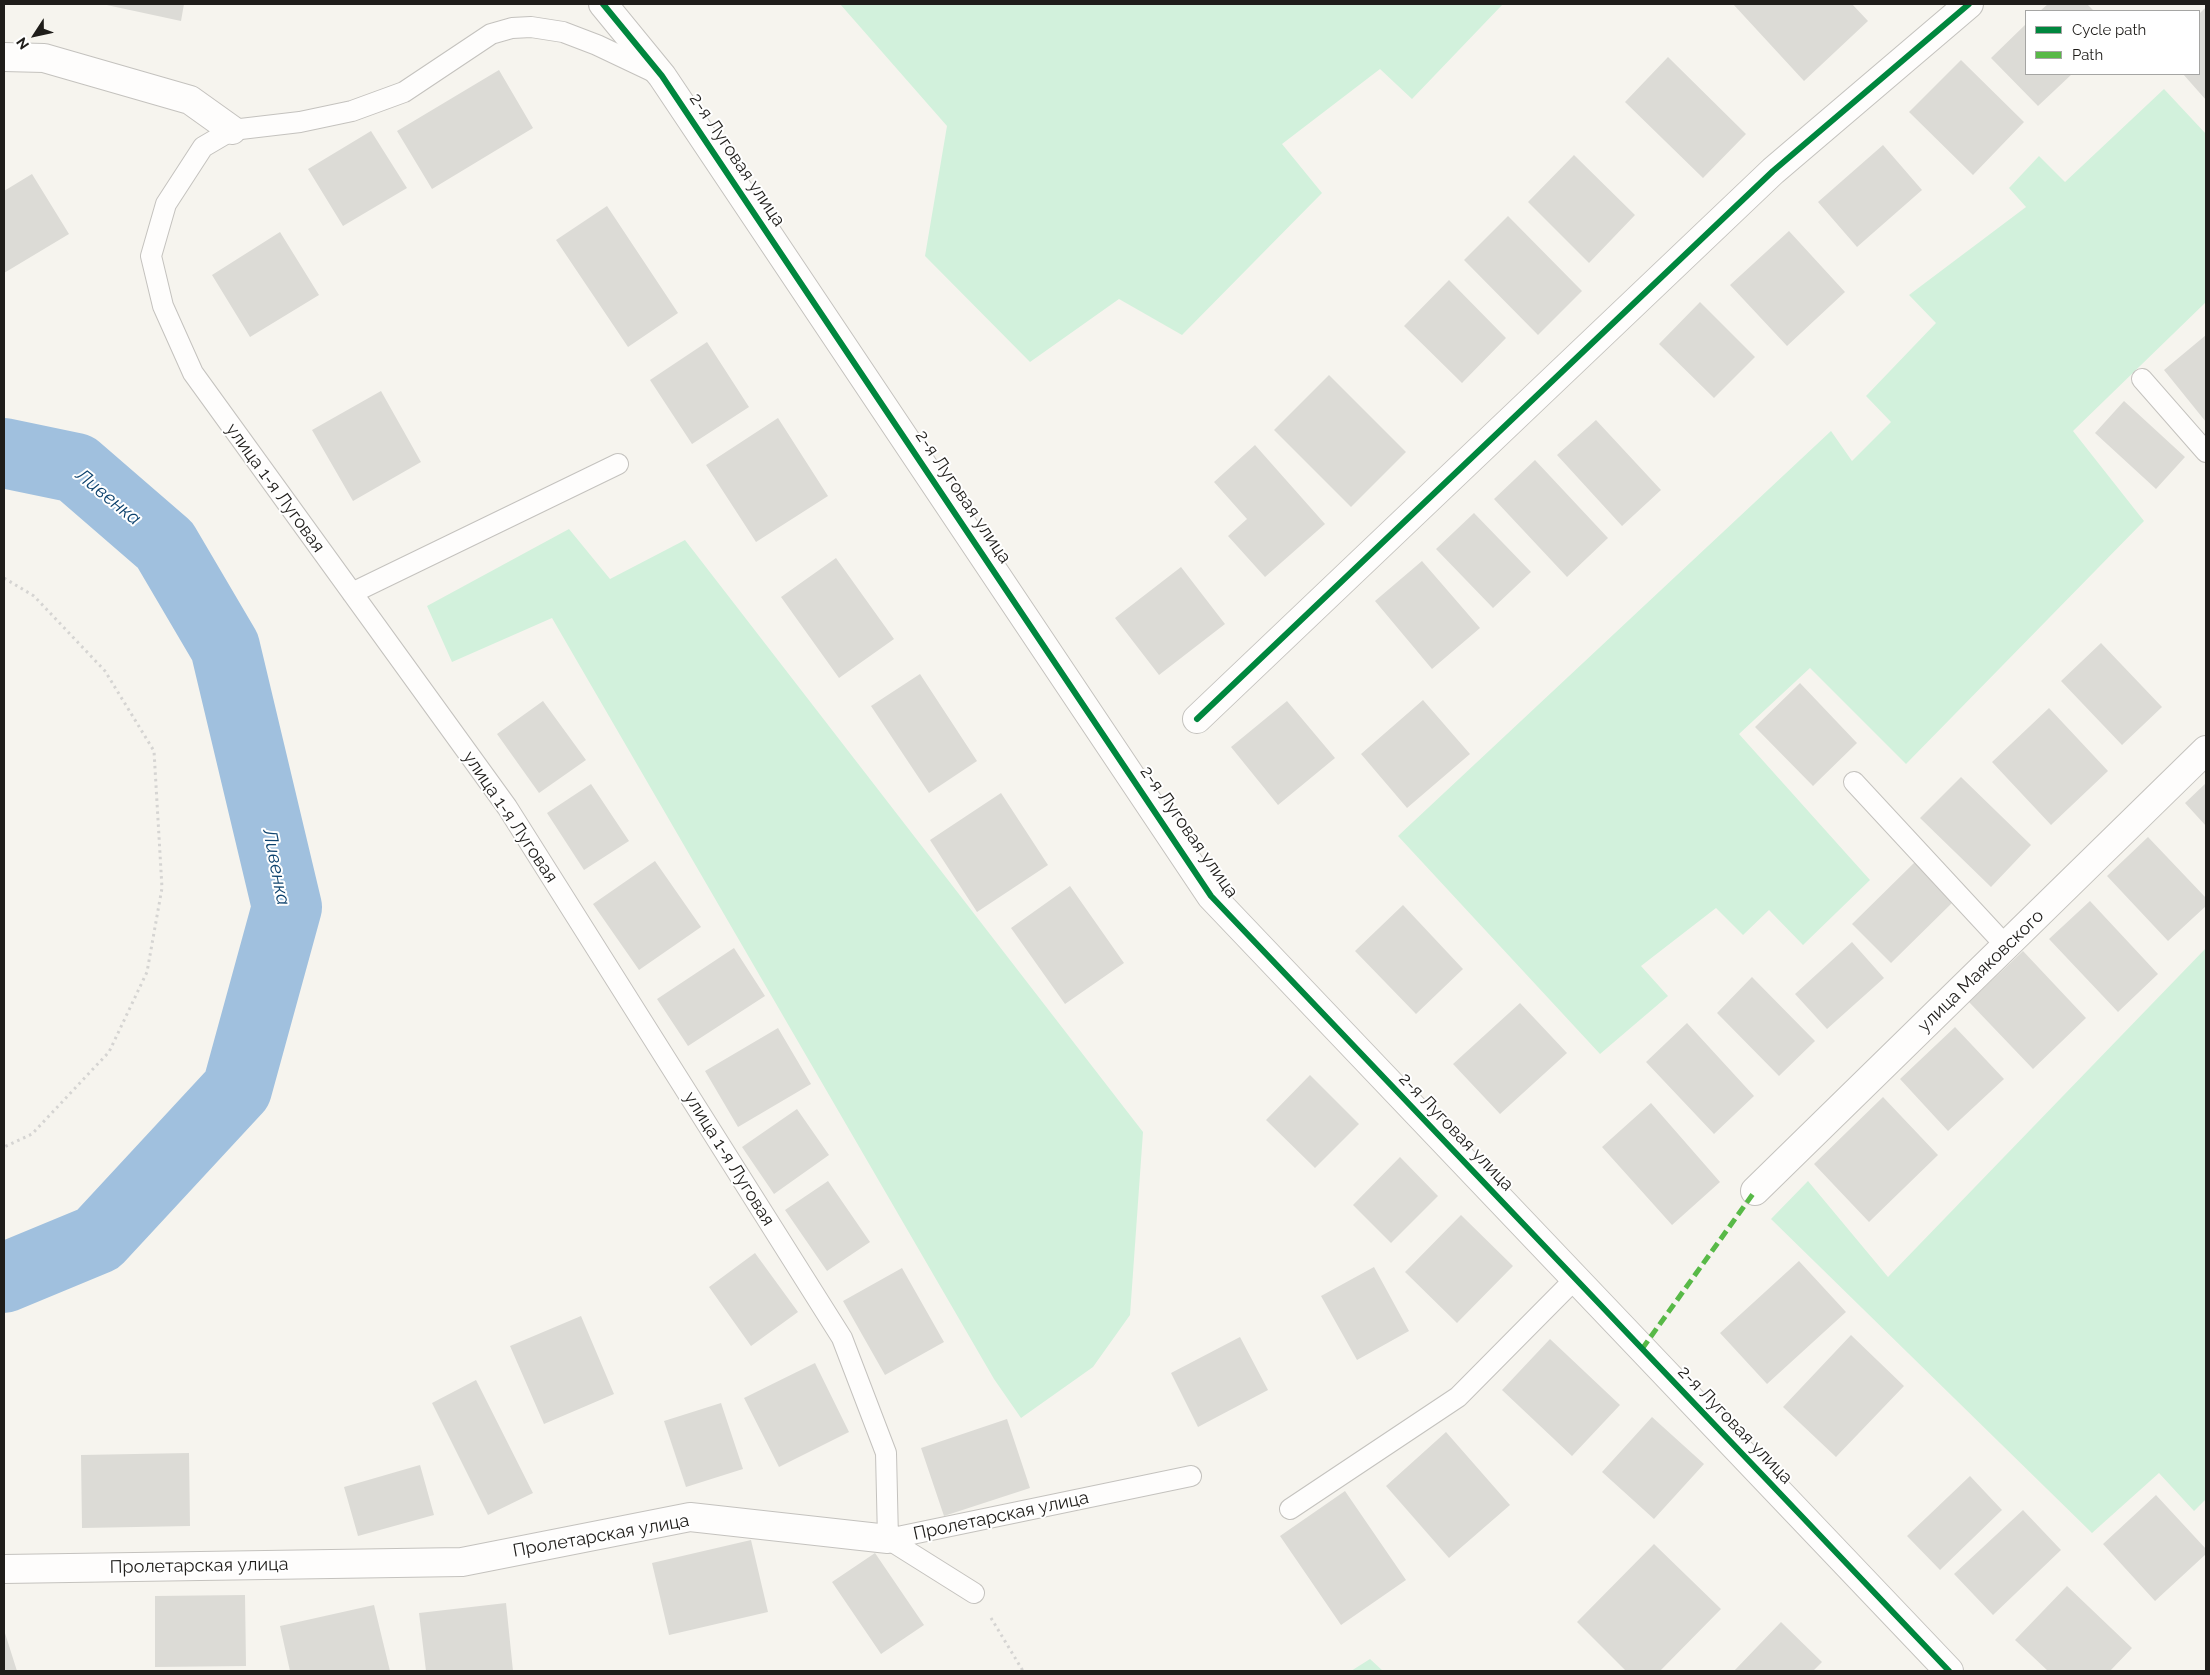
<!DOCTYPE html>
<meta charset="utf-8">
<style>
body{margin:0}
#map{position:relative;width:2210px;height:1675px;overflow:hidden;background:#f6f4ee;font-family:Raleway,sans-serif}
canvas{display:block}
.frame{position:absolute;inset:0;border:5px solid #1f1d1a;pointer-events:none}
.legend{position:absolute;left:2025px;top:10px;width:175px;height:65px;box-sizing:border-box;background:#fff;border:1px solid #a5a5a3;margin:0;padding:6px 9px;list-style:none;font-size:15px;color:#1f1d1a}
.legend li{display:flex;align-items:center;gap:10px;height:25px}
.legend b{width:25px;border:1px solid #a5a5a3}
.north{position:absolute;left:10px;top:10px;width:50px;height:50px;-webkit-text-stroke:4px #fff;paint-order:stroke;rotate:235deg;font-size:14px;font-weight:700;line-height:20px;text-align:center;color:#1f1d1a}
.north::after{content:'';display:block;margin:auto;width:18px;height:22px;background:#1f1d1a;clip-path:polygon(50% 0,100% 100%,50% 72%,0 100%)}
</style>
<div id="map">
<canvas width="2210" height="1675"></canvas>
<div class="frame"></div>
<ul class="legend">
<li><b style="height:6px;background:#00873e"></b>Cycle path</li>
<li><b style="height:6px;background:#58b947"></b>Path</li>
</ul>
<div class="north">N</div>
</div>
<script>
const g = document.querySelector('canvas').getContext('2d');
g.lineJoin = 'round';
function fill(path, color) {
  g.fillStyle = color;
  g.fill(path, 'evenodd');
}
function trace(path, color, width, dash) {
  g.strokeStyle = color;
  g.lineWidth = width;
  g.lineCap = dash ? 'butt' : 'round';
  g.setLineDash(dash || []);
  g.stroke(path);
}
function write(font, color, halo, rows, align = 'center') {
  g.font = font + ' Raleway,sans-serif';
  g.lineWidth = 4;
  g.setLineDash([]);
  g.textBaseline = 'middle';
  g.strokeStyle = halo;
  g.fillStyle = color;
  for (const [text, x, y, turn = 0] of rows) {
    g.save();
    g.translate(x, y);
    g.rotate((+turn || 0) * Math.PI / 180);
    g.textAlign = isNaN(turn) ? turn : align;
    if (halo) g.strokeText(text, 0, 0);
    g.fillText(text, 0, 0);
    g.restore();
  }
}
const green = new Path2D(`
 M 840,4 L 1503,4 L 1412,99 L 1380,69 L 1282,144 L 1322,193 L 1182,335 L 1119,299 L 1030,362 L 925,256 L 947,126 Z
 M 2164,89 L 2206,134 L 2206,302 L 2073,431 L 2144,521 L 1906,764 L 1810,668 L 1739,734 L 1870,880 L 1803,945 L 1769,910 L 1743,935 L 1716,908 L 1641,966 L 1668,996 L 1600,1054 L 1398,836 L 1831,431 L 1852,461 L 1891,422 L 1866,396 L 1936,323 L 1909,295 L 2026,207 L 2009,188 L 2039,156 L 2065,182 Z
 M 569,529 L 610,579 L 685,540 L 1143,1132 L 1130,1315 L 1093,1367 L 1021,1418 L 994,1379 L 552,618 L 452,662 L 427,606 Z
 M 2206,948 L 2206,1499 L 2194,1511 L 2159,1473 L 2092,1533 L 1771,1219 L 1808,1181 L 1888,1277 Z
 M 1370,1659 L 1383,1671 L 1351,1671 Z`);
const river = new Path2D(`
 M 4,453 L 76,468 L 165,545 L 225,647 L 287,907 L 237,1089 L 98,1239 L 4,1278`);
const building = new Path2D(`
 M 102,4 L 184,4 L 181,21 Z
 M 1733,4 L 1852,4 L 1868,21 L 1804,81 Z
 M 2048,4 L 2087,4 L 2094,11 L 2040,11 Z
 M 2206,7 L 2206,100 L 2183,74 L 2199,74 L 2199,14 Z
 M 2026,24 L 2026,74 L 2072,74 L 2038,106 L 1991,58 Z
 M 1668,57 L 1746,134 L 1703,178 L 1625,102 Z
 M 1961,60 L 2024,122 L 1973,175 L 1909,112 Z
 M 499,70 L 533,128 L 432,189 L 397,131 Z
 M 371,131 L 407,188 L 343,226 L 308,169 Z
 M 1883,145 L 1922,190 L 1857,247 L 1818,202 Z
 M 1574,155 L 1635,215 L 1589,263 L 1528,202 Z
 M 32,174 L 69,234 L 4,273 L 4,191 Z
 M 607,206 L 678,313 L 628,347 L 556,240 Z
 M 1508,216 L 1582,291 L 1538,335 L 1464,260 Z
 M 1789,231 L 1845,292 L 1787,346 L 1730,285 Z
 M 280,232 L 319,295 L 250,337 L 212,275 Z
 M 1449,280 L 1506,338 L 1462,383 L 1404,326 Z
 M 1700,302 L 1755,357 L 1714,398 L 1659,344 Z
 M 2206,335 L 2206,422 L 2164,370 Z
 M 707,342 L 749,407 L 692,444 L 650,380 Z
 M 1329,375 L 1406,452 L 1351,507 L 1274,430 Z
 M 381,391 L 421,462 L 353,501 L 312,430 Z
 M 2124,401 L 2185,457 L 2156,489 L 2095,433 Z
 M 778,418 L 828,496 L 756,542 L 706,465 Z
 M 1596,420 L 1661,490 L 1622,526 L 1557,455 Z
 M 1255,445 L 1325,524 L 1265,577 L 1228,536 L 1247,519 L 1214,482 Z
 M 1535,460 L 1608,538 L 1567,577 L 1494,499 Z
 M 1474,513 L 1531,572 L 1493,608 L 1436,549 Z
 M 836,558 L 894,639 L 839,678 L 781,597 Z
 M 1422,561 L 1480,628 L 1432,669 L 1375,601 Z
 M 1181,567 L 1225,624 L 1159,675 L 1115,618 Z
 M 2101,643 L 2162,707 L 2122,745 L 2061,681 Z
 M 920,674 L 977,761 L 929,793 L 871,706 Z
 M 1800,683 L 1857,743 L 1813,786 L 1755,727 Z
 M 1423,700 L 1470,754 L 1407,808 L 1361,754 Z
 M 543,701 L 586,760 L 539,793 L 497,734 Z
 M 1287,701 L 1335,758 L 1278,805 L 1231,747 Z
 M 2049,708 L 2108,771 L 2051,825 L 1992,762 Z
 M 1961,777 L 2031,845 L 1991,887 L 1920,818 Z
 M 2206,783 L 2206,826 L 2185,803 Z
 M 591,784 L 629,841 L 584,870 L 547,813 Z
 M 1001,793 L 1048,865 L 977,912 L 930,840 Z
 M 2148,837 L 2206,898 L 2206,906 L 2168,941 L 2107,876 Z
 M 655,861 L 701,927 L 639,970 L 593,904 Z
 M 1915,862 L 1954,901 L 1891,963 L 1852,924 Z
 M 1070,886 L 1124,963 L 1065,1004 L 1011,928 Z
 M 2090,901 L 2158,974 L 2118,1012 L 2049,939 Z
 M 1403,905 L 1463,969 L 1416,1014 L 1355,951 Z
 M 1852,942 L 1884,978 L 1827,1029 L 1795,994 Z
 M 734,948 L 765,996 L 688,1046 L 657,999 Z
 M 2023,951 L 2086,1018 L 2033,1069 L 1969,1002 Z
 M 1752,977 L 1815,1041 L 1779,1076 L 1717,1013 Z
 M 1520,1003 L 1567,1053 L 1500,1114 L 1453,1064 Z
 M 1687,1023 L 1754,1096 L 1714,1134 L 1646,1062 Z
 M 1955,1027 L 2004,1079 L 1948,1131 L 1900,1079 Z
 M 778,1028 L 811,1084 L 738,1127 L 705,1071 Z
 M 1310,1075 L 1359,1124 L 1315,1168 L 1266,1120 Z
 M 1883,1097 L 1938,1155 L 1869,1222 L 1814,1164 Z
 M 1651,1103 L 1720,1182 L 1672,1225 L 1602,1147 Z
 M 797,1109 L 829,1155 L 774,1194 L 742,1147 Z
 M 1400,1157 L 1438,1196 L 1391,1243 L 1353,1205 Z
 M 828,1181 L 870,1242 L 827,1271 L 785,1210 Z
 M 1461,1215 L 1513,1266 L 1457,1323 L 1405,1272 Z
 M 755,1253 L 798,1312 L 751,1346 L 709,1287 Z
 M 1799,1261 L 1846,1312 L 1767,1384 L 1720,1333 Z
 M 1374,1267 L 1409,1331 L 1357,1360 L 1321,1296 Z
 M 902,1268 L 944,1342 L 885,1375 L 843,1301 Z
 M 581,1316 L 614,1394 L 544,1424 L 510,1346 Z
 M 1851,1335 L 1904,1386 L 1836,1457 L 1783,1407 Z
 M 1240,1337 L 1268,1390 L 1198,1427 L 1171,1373 Z
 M 1550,1339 L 1620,1405 L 1572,1456 L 1502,1390 Z
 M 815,1363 L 849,1432 L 779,1467 L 744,1398 Z
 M 476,1380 L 533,1493 L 488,1515 L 432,1403 Z
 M 721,1403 L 743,1469 L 686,1487 L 664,1421 Z
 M 1652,1417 L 1704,1464 L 1654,1519 L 1602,1472 Z
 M 1007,1419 L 1030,1488 L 944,1516 L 921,1448 Z
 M 1446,1432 L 1510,1505 L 1449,1558 L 1386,1486 Z
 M 189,1453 L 190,1526 L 82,1528 L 81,1455 Z
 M 420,1465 L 434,1515 L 358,1536 L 344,1487 Z
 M 1970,1476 L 2002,1510 L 1940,1570 L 1907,1536 Z
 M 1345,1491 L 1406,1580 L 1341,1625 L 1280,1536 Z
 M 2156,1495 L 2206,1549 L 2206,1554 L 2155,1601 L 2103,1544 Z
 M 2023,1510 L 2061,1550 L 1993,1615 L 1954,1574 Z
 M 751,1540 L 768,1612 L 669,1635 L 652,1563 Z
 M 1654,1544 L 1721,1609 L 1660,1671 L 1626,1671 L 1577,1622 Z
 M 875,1553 L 924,1625 L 881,1654 L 832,1582 Z
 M 2067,1586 L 2132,1648 L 2110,1671 L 2048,1671 L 2015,1640 Z
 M 245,1595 L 246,1666 L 155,1667 L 155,1596 Z
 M 506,1603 L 513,1671 L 426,1671 L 419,1613 Z
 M 374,1605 L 390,1671 L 290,1671 L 280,1626 Z
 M 1781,1622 L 1822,1662 L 1813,1671 L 1734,1671 Z
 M 4,1630 L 17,1671 L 4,1671 Z`);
const path = new Path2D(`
 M 4,578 L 34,596 L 105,671 L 154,751 L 162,888 L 147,972 L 109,1052 L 32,1134 L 4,1147
 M 991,1618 L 1023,1671`);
const lane = new Path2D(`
 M 656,73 L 597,45 L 563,32 L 531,27 L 512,28 L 491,34 L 404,92 L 352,111 L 300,122 L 232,130 L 203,147 L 166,204 L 151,256 L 163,306 L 193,373 L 507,807 L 842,1338 L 886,1453 L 888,1539
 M 2142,379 L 2206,452
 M 352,593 L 618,464
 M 1854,782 L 2006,946
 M 1290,1509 L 1458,1397 L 1575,1279
 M 888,1539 L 1191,1476
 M 888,1539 L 974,1593`);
const street = new Path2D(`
 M 603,4 L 662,76 L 1211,896 L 1949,1671
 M 4,57 L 44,58 L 190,100 L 232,130
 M 1197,719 L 1773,171 L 1969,4
 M 1755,1191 L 2206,750
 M 4,1569 L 462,1562 L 690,1517 L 888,1539`);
const quiet = new Path2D(`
 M 1642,1349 L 1755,1191`);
const cycleway = new Path2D(`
 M 603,4 L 662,76 L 1211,896 L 1949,1671
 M 1197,719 L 1773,171 L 1969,4`);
const streetNames = [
 ["2-я Луговая улица",737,160,56],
 ["улица 1-я Луговая",275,488,54],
 ["2-я Луговая улица",963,497,56],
 ["улица 1-я Луговая",510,817,56],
 ["2-я Луговая улица",1189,832,55],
 ["улица Маяковского",1981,971,-44],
 ["2-я Луговая улица",1456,1132,46],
 ["улица 1-я Луговая",729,1159,58],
 ["2-я Луговая улица",1735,1425,46],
 ["Пролетарская улица",1001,1516,-12],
 ["Пролетарская улица",601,1536,-10],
 ["Пролетарская улица",199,1566,-1]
];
const waterNames = [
 ["Ливенка",108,497,39],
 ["Ливенка",276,867,79]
];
fill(green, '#d2f1dc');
trace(river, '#a0c0de', 70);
fill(building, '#dcdbd6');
trace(lane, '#c4c2be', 22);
trace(street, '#c4c2be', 30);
trace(path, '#d5d4d2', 3, [2.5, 4]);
trace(lane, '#fefdfc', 20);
trace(street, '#fefdfc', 28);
trace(quiet, '#58b947', 5, [10, 5]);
trace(cycleway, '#00873e', 6);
write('18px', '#1f1d1a', '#fff', streetNames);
write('italic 19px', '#0e436e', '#fff', waterNames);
</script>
